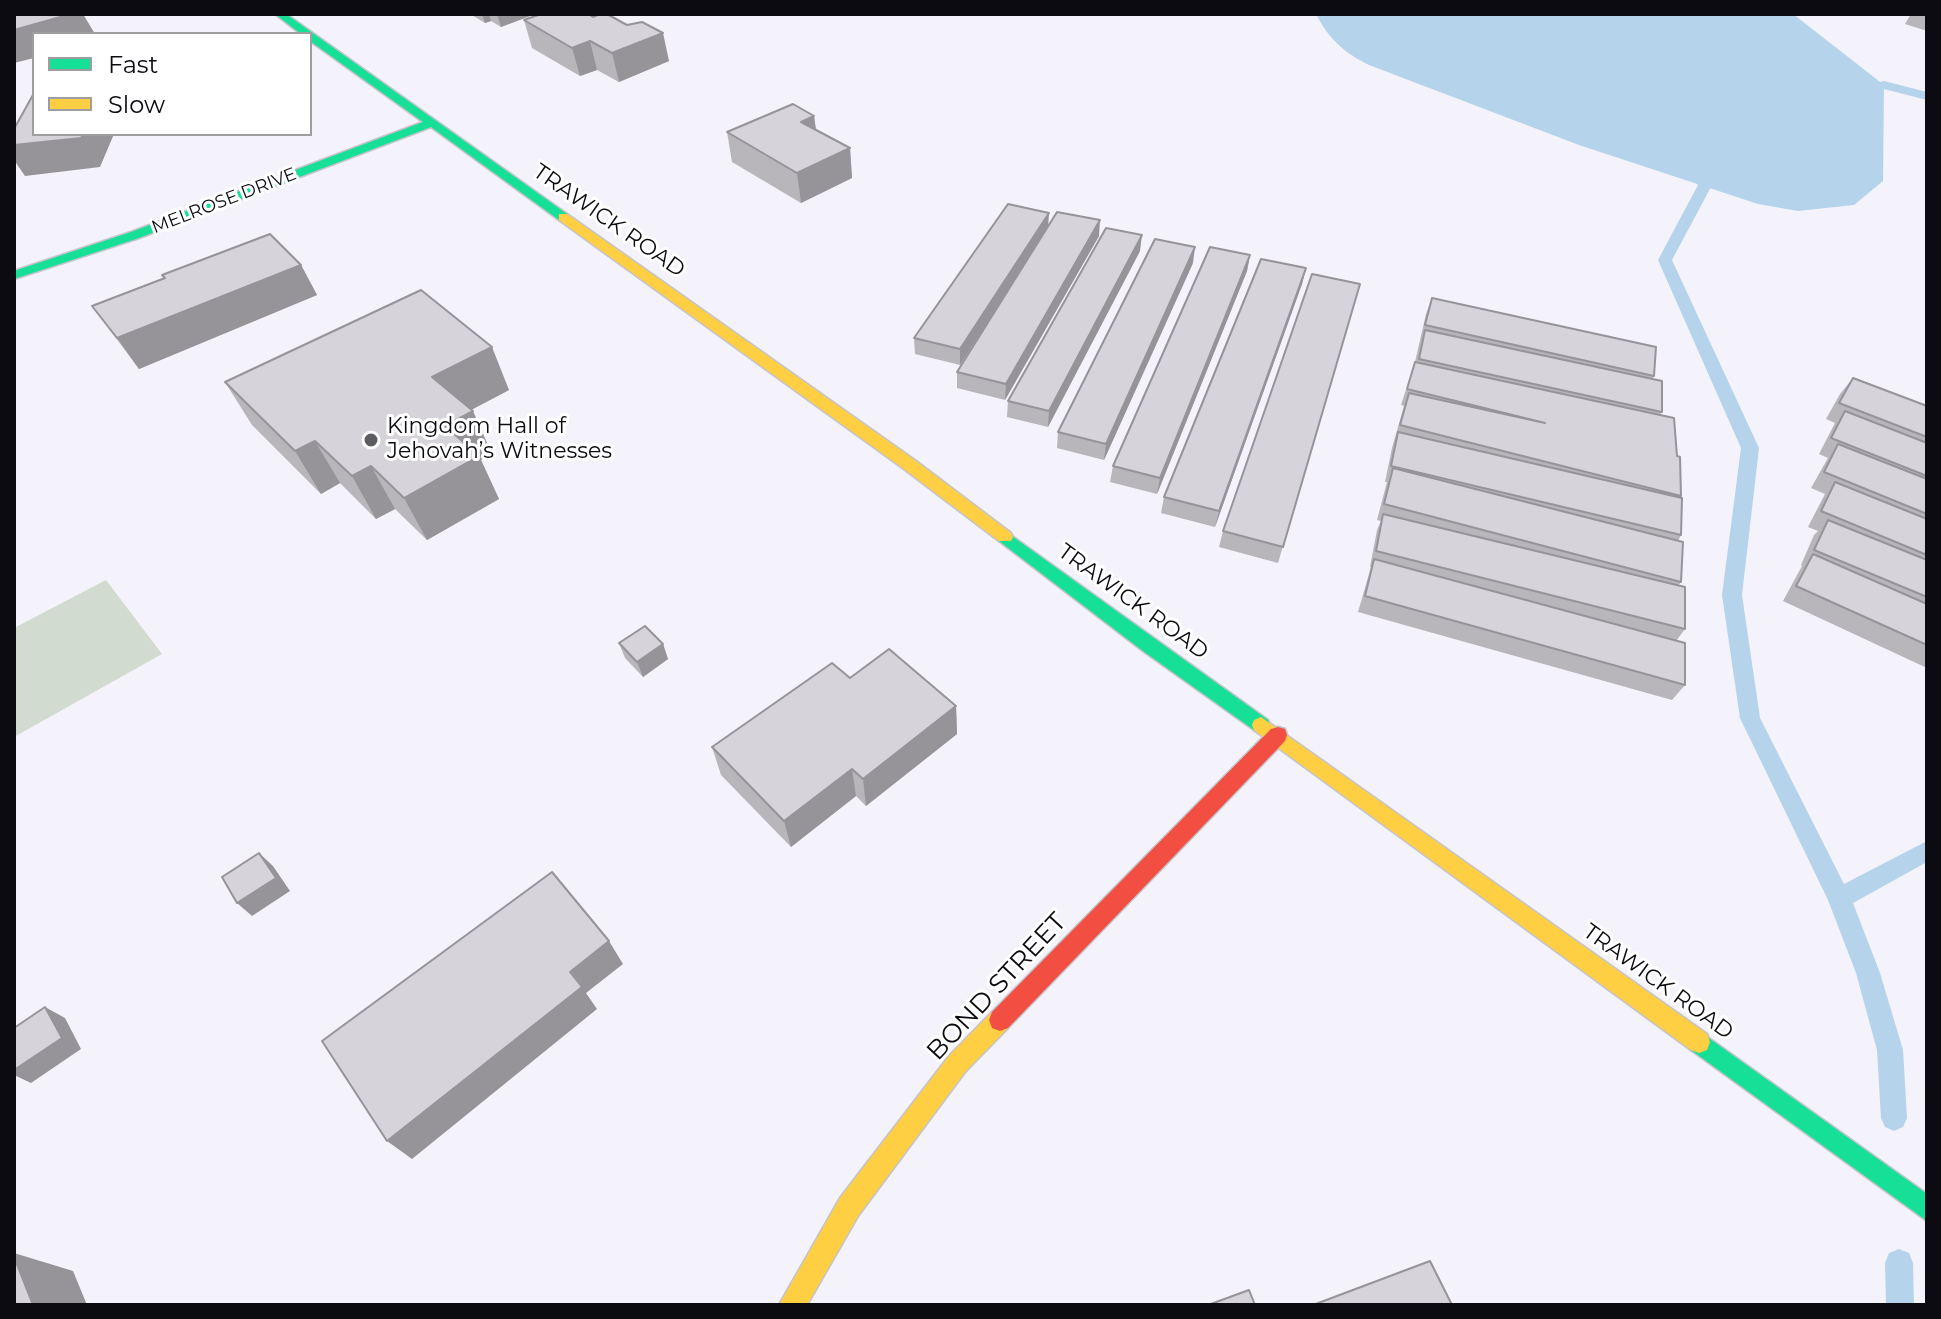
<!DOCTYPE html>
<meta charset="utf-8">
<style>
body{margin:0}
#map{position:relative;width:1941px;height:1319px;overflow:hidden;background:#f4f2fa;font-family:Montserrat,sans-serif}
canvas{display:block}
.frame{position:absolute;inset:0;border:16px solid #0c0b11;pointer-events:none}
.legend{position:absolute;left:32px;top:32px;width:280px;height:104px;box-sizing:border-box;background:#fff;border:2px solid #9e9da0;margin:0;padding:10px 14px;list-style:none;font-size:24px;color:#0c0b11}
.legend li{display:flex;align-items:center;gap:16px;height:40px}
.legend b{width:40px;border:2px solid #9e9da0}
</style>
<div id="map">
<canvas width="1941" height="1319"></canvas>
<div class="frame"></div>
<ul class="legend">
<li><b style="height:10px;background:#16e098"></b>Fast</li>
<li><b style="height:10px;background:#ffcf43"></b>Slow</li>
</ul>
</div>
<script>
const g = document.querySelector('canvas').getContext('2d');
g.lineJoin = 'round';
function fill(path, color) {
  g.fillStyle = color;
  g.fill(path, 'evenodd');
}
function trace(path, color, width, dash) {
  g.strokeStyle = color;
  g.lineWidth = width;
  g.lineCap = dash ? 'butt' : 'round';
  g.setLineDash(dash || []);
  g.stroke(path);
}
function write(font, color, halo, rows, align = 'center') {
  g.font = font + ' Montserrat,sans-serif';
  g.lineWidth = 6;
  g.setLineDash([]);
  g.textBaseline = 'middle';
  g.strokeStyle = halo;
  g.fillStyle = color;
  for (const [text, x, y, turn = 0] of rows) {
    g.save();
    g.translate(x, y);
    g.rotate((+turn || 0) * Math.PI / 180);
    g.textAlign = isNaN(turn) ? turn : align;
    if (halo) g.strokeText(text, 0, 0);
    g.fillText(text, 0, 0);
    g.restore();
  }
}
const green = new Path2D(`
 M 106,580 L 162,654 L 14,737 L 14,628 Z`);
const water = new Path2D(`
 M 1316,14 L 1793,14 L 1884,85 L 1883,181 L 1854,205 L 1798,211 L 1758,204 L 1579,145 L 1369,65 C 1344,53 1328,38 1316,14 Z`);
const stream = new Path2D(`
 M 1884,81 L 1927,92 L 1927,100 L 1884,89 L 1856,93 L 1850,89 Z
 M 1688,161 L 1693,162 L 1712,185 L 1672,260 L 1759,448 L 1742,595 L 1760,718 L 1844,884 L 1927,841 L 1927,862 L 1853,903 L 1880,973 L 1903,1050 L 1907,1118 L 1903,1127 L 1894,1131 L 1885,1127 L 1881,1118 L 1877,1050 L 1856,973 L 1828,900 L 1740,718 L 1722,595 L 1741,448 L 1658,260 L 1698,185 L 1681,165 Z
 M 1899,1249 L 1909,1253 L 1913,1263 L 1914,1305 L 1886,1305 L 1885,1263 L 1889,1253 Z`);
const fast = new Path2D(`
 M 275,14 L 286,14 L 567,214 L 567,220 L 559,220 L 431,127 L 139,238 L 14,279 L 14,271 L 131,232 L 423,122 L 310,41 L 310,34 L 301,34 Z
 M 1005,531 L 1268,720 L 1270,725 L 1268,730 L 1261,733 L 1254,730 L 1143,651 L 999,541 L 997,537 L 999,533 Z
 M 1699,1031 L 1927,1194 L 1927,1221 L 1691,1050 L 1688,1042 L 1691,1034 Z`);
const slow = new Path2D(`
 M 559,214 L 567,214 L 916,461 L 1011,533 L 1013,537 L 1011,541 L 999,541 L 904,469 L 559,220 Z
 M 1261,717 L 1707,1034 L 1710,1042 L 1707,1050 L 1699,1053 L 1691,1050 L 1254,730 L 1252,725 L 1254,720 Z
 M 1000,1009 L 1008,1012 L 1011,1020 L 1008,1028 L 965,1072 L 858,1216 L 807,1305 L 779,1305 L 840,1198 L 949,1056 L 992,1012 Z`);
const jam = new Path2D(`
 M 1278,727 L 1285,729 L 1287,735 L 1285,741 L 1008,1028 L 1000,1031 L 992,1028 L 989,1020 L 992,1012 L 1271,729 Z`);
const wall = new Path2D(`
 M 470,14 L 529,14 L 530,16 L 501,27 L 491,21 L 485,23 Z
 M 1911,14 L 1927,14 L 1927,31 L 1905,24 Z
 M 524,20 L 669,61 L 619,82 L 597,70 L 580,76 L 532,48 Z
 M 814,116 L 816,130 L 850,148 L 852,178 L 801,203 L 732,162 L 727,132 Z
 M 1049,225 L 1099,236 L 1005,400 L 957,388 L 957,372 L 990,319 L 960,365 L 915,354 L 914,338 Z
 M 1140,251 L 1048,427 L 1007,417 L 1008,401 Z
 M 1250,255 L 1247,271 L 1157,494 L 1110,482 L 1113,466 Z
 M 1193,263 L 1104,460 L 1057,448 L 1058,432 Z
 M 301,265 L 317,295 L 139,369 L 92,306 L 164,278 L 162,275 Z
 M 1306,268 L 1302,284 L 1215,527 L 1161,513 L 1164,497 Z
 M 1360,284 L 1278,563 L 1219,547 L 1223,531 Z
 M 1432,298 L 1654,376 L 1652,379 L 1662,412 L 1660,415 L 1681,496 L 1680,498 L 1681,535 L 1678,541 L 1681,582 L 1678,586 L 1685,629 L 1676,641 L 1685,685 L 1672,700 L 1358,612 L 1371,567 L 1370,567 L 1377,530 L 1381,521 L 1377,520 L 1387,482 L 1385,482 L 1392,448 L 1404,406 L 1401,405 L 1415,362 L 1426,314 Z
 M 1853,378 L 1927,406 L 1927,668 L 1783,601 L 1802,566 L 1801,565 L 1814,535 L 1818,531 L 1808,527 L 1825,494 L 1811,488 L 1828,458 L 1819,454 L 1835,423 L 1826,419 L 1840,394 Z
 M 225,382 L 509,390 L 471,410 L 492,454 L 481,460 L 499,499 L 427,540 L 395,509 L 376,519 L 340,483 L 321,494 L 252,425 Z
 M 619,643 L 663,644 L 668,659 L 643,677 L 625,658 Z
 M 850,678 L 956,706 L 957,734 L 866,806 L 856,796 L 791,847 L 721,775 L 712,747 Z`);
const shadedWall = new Path2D(`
 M 71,14 L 83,14 L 95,34 L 34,34 L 34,58 L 14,63 L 14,30 Z
 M 482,14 L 489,14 L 491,21 L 485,23 Z
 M 497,14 L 529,14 L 530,16 L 501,27 Z
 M 663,33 L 669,61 L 619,82 L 612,53 Z
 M 590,41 L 597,70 L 580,76 L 572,48 Z
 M 814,116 L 818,145 L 801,122 Z
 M 83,134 L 114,134 L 100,167 L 25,176 L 14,160 L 14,145 Z
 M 850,148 L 852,178 L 801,203 L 797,173 Z
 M 1049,213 L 1048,229 L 960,365 L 960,349 Z
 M 1100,220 L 1099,236 L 1005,400 L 1006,384 Z
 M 1142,235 L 1140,251 L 1048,427 L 1049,411 Z
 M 1195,247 L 1193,263 L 1104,460 L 1106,444 Z
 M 1250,255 L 1247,271 L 1157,494 L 1160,478 Z
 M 301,265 L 317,295 L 139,369 L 117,338 Z
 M 1306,268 L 1302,284 L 1215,527 L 1219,511 Z
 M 492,347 L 509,390 L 452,420 L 432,377 Z
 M 473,411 L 492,454 L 481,460 L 499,499 L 427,540 L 404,498 L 445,426 Z
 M 315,441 L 340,483 L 321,494 L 295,451 Z
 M 371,466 L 395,509 L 376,519 L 352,476 Z
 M 663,644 L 668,659 L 643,677 L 637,662 Z
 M 956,706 L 957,734 L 866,806 L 863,779 Z
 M 852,769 L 856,796 L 791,847 L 784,821 Z
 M 259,853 L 273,866 L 290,891 L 252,916 L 237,903 Z
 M 609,941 L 623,964 L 586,993 L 597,1009 L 412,1159 L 387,1141 L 570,972 Z
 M 45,1007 L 65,1018 L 81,1049 L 31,1083 L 14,1075 L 14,1070 Z
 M 14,1253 L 73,1271 L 87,1305 L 33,1305 L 14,1257 Z`);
const building = new Path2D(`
 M 14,14 L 71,14 L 14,30 Z
 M 541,14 L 588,14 L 593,17 L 600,14 L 607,14 L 627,25 L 642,22 L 663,33 L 612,53 L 590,41 L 572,48 L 524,20 Z
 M 34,93 L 34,134 L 83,134 L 81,138 L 14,145 L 14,129 Z
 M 793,104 L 814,116 L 801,122 L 850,148 L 797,173 L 727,132 Z
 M 1008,204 L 1049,213 L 960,349 L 914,338 Z
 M 1057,212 L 1100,220 L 1006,384 L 957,372 Z
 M 1106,228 L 1142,235 L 1049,411 L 1008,401 Z
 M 270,234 L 301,265 L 117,338 L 92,306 L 165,278 L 162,275 Z
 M 1155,239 L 1195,247 L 1106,444 L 1058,432 Z
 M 1210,247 L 1250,255 L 1160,478 L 1113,466 Z
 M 1261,259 L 1306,268 L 1219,511 L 1164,497 Z
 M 1312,274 L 1360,284 L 1283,547 L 1223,531 Z
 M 421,290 L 492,347 L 432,377 L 473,411 L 445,426 L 479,456 L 404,498 L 371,466 L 352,476 L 315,441 L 295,451 L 225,382 Z
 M 1432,298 L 1656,347 L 1654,376 L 1425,325 Z
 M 1425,330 L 1662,381 L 1662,412 L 1419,359 Z
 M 1415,362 L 1674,418 L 1677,456 L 1680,457 L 1681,496 L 1400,425 L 1409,393 L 1545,423 L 1407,389 Z
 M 1853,378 L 1927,406 L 1927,437 L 1839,403 Z
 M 1845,411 L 1927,443 L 1927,476 L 1831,438 Z
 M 1398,432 L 1682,498 L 1681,535 L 1391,466 Z
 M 1838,444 L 1927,479 L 1927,514 L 1824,472 Z
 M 1393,468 L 1683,542 L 1681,582 L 1384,504 Z
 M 1835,482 L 1927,519 L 1927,555 L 1821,511 Z
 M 1383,514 L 1685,587 L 1685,629 L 1376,551 Z
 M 1828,520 L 1927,560 L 1927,597 L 1814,550 Z
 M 1813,554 L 1927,604 L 1927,645 L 1796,586 Z
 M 1374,559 L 1685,643 L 1685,685 L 1365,596 Z
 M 645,626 L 663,644 L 637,662 L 619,643 Z
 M 889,649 L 956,706 L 863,779 L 852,769 L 784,821 L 712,747 L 832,663 L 850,678 Z
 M 259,853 L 276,878 L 237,903 L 222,877 Z
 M 552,872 L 609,941 L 570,972 L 582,987 L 387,1141 L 322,1041 Z
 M 45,1007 L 62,1038 L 14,1070 L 14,1028 Z
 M 14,1257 L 33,1305 L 14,1305 Z
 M 1430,1261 L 1452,1305 L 1313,1305 Z
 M 1249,1290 L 1255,1305 L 1208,1305 Z`);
const markers = [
 [371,440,8,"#5d5c63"]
];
const farStreetnames = [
 ["MELROSE DRIVE",224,201,-21]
];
const streetNames = [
 ["TRAWICK ROAD",609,221,35],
 ["TRAWICK ROAD",1133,602,36],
 ["TRAWICK ROAD",1658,982,36]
];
const poiNames = [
 ["Kingdom Hall of",387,427],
 ["Jehovah’s Witnesses",387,452]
];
const nearStreetnames = [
 ["BOND STREET",997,987,-47]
];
fill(green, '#d2dbcf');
fill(water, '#b5d4eb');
fill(stream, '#b5d4eb');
trace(fast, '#c5c3ca', 3);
trace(slow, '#c5c3ca', 3);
trace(jam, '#c5c3ca', 3);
fill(fast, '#16e098');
fill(slow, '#ffcf43');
fill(jam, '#f24e42');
fill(wall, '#b8b5bb');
fill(shadedWall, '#969499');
fill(building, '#d6d3da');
trace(building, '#969499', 2);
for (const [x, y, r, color] of markers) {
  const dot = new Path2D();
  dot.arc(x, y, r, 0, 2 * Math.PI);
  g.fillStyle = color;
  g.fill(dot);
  trace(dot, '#fff', 3);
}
write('18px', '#0c0b11', '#fff', farStreetnames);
write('22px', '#0c0b11', '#fff', streetNames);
write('22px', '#0c0b11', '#fff', poiNames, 'left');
write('26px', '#0c0b11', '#fff', nearStreetnames);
</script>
